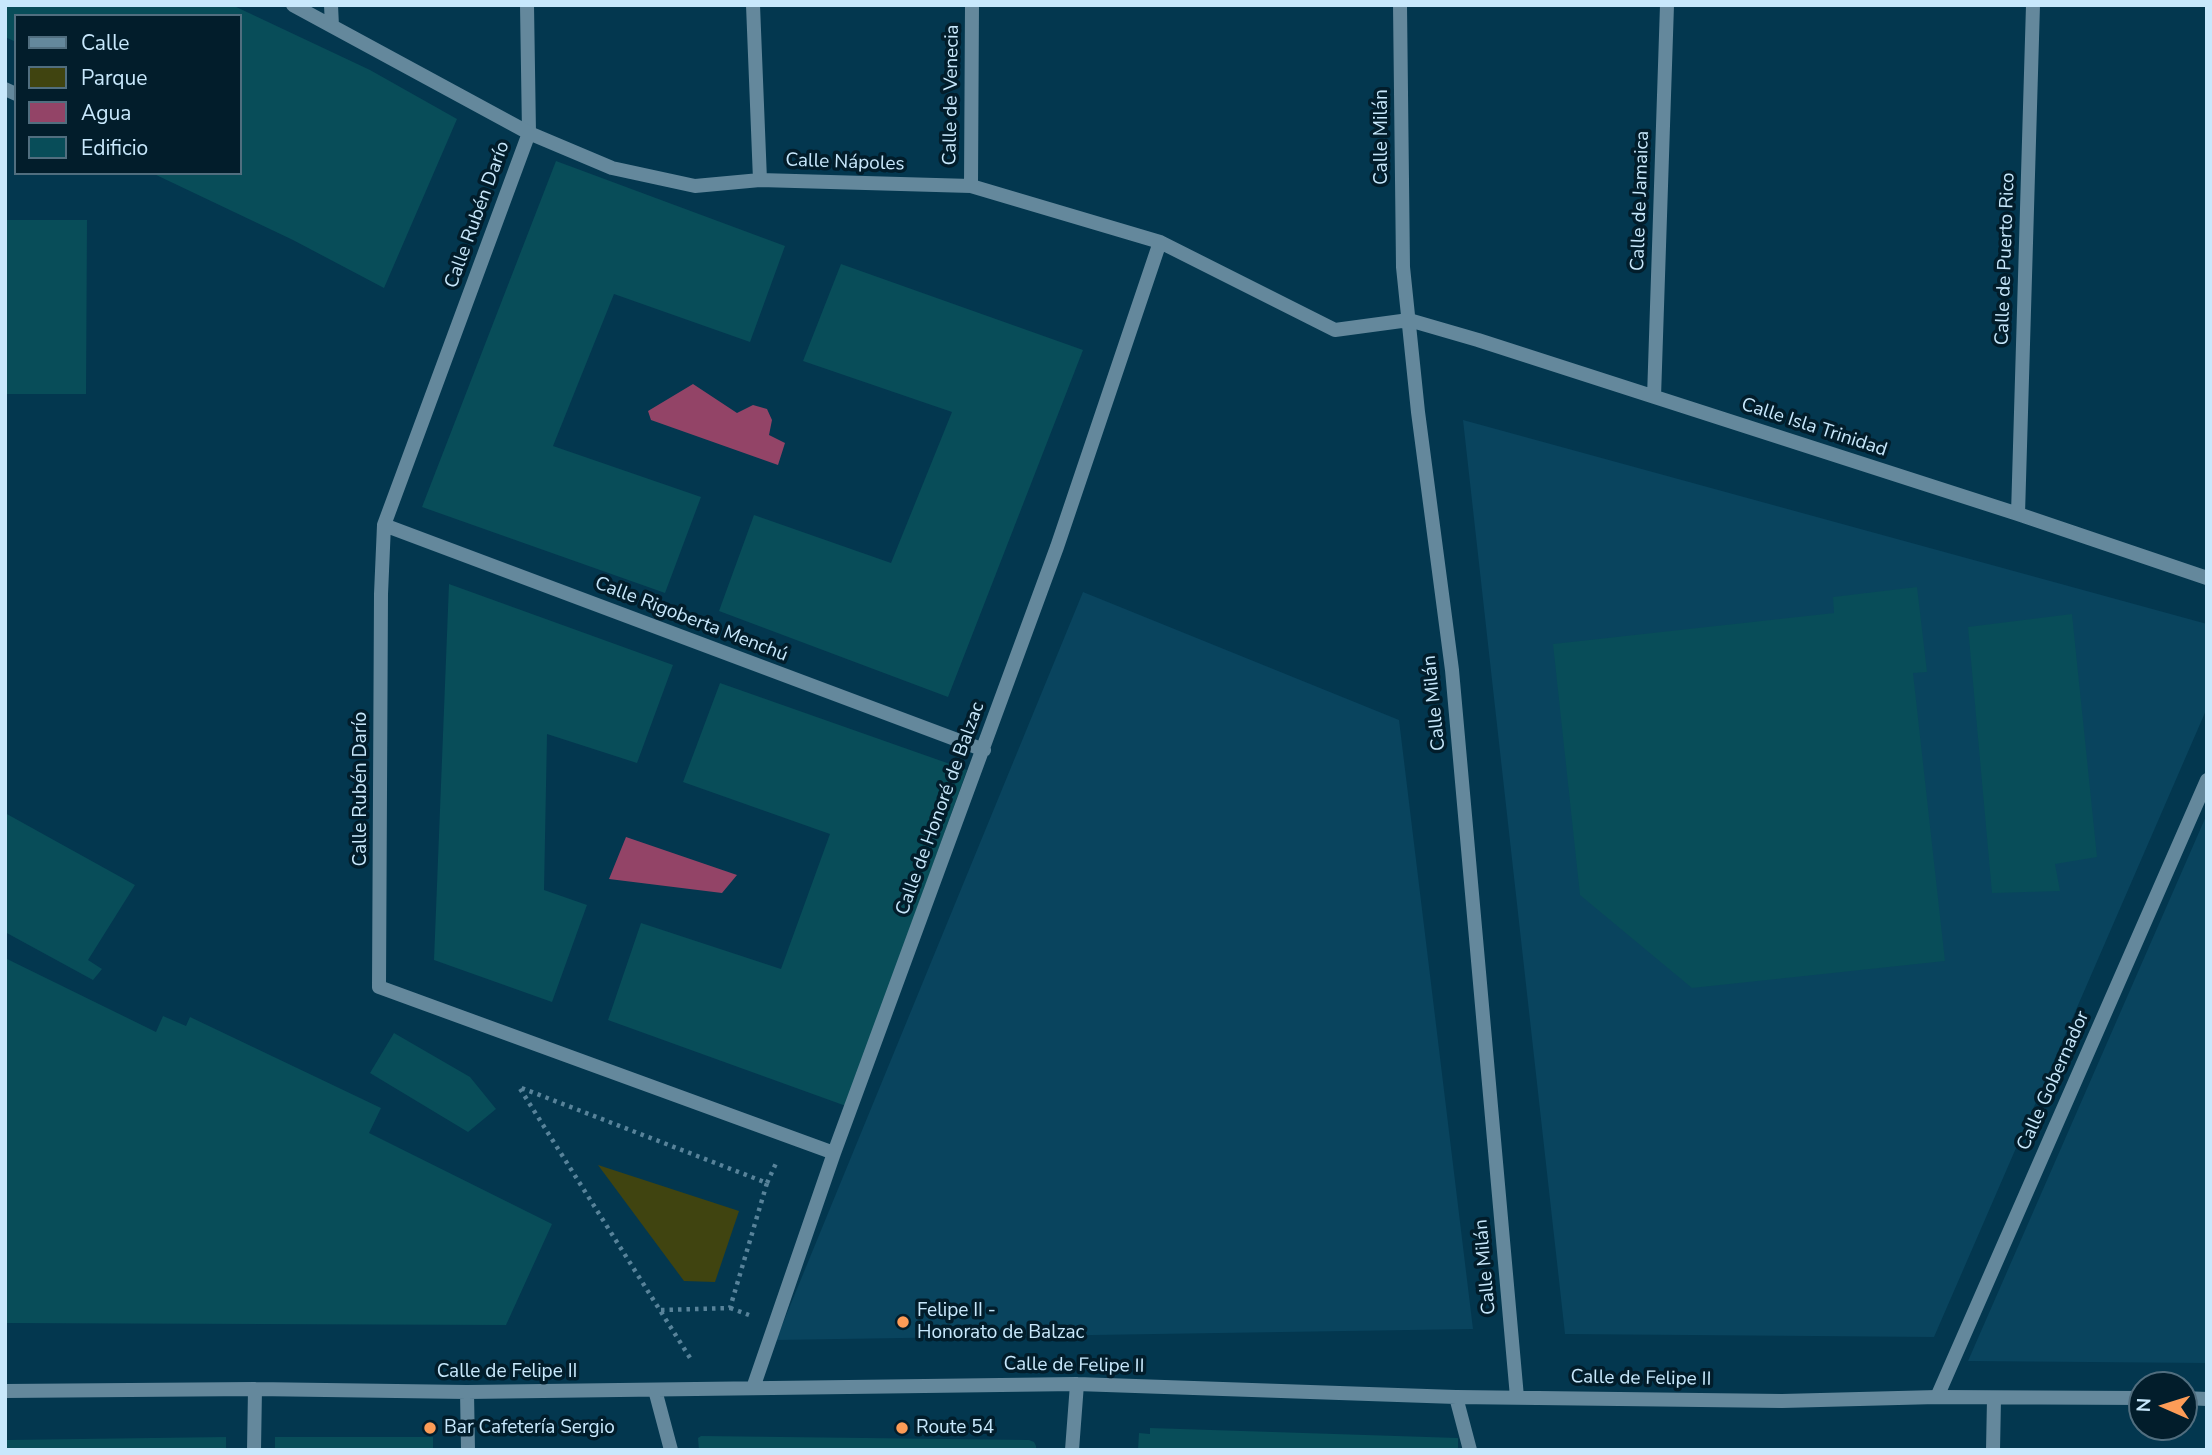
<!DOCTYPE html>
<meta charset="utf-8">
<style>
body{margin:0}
#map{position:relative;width:2212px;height:1455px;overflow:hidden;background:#03374f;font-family:"Nunito Sans",sans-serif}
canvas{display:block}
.frame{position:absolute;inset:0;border:7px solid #c8e8fc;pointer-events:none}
.legend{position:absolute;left:14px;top:14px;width:228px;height:161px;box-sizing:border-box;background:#021d2b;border:2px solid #516e7f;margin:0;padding:9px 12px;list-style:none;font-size:21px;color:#c8e8fc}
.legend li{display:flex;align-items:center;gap:14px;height:35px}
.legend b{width:35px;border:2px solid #516e7f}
.north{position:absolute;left:2128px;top:1371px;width:70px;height:70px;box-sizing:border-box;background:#021d2b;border:2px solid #516e7f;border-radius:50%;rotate:273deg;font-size:19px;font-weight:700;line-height:28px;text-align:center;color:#c8e8fc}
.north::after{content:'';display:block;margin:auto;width:24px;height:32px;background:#fd9c57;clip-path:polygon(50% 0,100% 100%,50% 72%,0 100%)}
</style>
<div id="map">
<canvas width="2212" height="1455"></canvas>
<div class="frame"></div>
<ul class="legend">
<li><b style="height:9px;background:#64889c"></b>Calle</li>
<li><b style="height:19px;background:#404410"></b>Parque</li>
<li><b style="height:19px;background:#934467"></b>Agua</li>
<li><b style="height:19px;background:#084d59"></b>Edificio</li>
</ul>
<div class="north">N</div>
</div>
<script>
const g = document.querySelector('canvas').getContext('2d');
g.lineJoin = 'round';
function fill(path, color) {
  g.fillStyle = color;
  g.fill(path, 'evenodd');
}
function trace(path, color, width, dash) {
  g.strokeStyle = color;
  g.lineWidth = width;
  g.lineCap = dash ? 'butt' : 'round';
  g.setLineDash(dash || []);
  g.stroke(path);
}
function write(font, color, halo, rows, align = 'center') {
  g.font = font + ' "Nunito Sans",sans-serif';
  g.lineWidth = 7;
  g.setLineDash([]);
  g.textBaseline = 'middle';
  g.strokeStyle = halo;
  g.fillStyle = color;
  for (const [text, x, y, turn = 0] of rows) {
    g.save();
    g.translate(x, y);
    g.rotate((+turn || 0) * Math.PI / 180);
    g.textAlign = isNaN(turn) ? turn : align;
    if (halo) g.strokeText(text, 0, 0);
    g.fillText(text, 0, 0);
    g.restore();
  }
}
const built = new Path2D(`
 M 1463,420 L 2207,624 L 2207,708 L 1934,1337 L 1565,1334 Z
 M 1083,592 L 1399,720 L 1473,1329 L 776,1340 Z
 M 2207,814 L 2207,1363 L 1968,1361 Z`);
const green = new Path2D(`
 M 598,1165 L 739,1211 L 715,1282 L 684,1281 Z`);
const water = new Path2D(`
 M 693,384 L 737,413 L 753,405 L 767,409 L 772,420 L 769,435 L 785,443 L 778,465 L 651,420 L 648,411 Z
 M 626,837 L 737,875 L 722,893 L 609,879 Z`);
const building = new Path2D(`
 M 5,5 L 232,5 L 370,70 L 457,119 L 384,288 L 293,240 L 152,173 L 240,173 L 240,16 L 16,16 L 16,42 L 5,37 Z
 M 556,161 L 785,246 L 750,342 L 614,294 L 553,446 L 701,497 L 665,593 L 422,507 Z
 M 5,220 L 87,220 L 86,394 L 5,394 Z
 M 841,264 L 1083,350 L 948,697 L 719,611 L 754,515 L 891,563 L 952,412 L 803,361 Z
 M 449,584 L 673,665 L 637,763 L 547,734 L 544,890 L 587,905 L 552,1002 L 434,960 Z
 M 1917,587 L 1927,672 L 1913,673 L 1945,961 L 1692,988 L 1580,895 L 1553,644 L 1834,613 L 1833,597 Z
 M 2072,614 L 2097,857 L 2055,864 L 2060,891 L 1992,893 L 1968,627 Z
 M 720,683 L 967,770 L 846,1106 L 608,1020 L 641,923 L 781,969 L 830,834 L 683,782 Z
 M 5,813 L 135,885 L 88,960 L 102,969 L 93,980 L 5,932 Z
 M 5,958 L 156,1032 L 163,1016 L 186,1026 L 190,1017 L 381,1108 L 369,1133 L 552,1224 L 506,1325 L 5,1323 Z
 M 394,1033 L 470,1077 L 496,1109 L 468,1132 L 370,1073 Z
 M 1150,1428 L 1458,1438 L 1458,1450 L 1138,1450 L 1139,1433 L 1150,1434 Z
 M 701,1436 L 1029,1440 L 1034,1442 L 1036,1446 L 1036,1450 L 699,1450 L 698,1438 Z
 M 226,1437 L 226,1450 L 6,1450 L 6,1440 Z
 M 275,1437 L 433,1437 L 433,1450 L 275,1450 Z`);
const path = new Path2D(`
 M 767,1183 L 777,1161
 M 730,1308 L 749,1315
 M 661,1310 L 730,1308 L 767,1183 L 519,1087 L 692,1361`);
const pedestrian = new Path2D(`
 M 527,5 L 529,133
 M 1937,1397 L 2207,780`);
const minor = new Path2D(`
 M 293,5 L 529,133 L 612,168 L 695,186 L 760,180 L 971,186 L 1160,242 L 1335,330 L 1409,320 L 1478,340 L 2018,514 L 2207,578
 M 331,5 L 332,26
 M 753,5 L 760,180
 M 1400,5 L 1403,267 L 1418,412 L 1452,670 L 1517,1397
 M 5,89 L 16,94
 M 529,133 L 384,525 L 381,594 L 379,987 L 834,1153
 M 971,186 L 972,5
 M 1654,397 L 1667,5
 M 2018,514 L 2033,5
 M 384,525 L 984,750
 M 753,1388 L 834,1153 L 1057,547 L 1160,242
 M 655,1390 L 671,1450
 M 5,1391 L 255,1389 L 467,1392 L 1077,1384 L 1456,1397 L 1782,1401 L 1937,1397 L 2142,1398
 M 467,1392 L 468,1450
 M 1456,1397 L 1470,1450
 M 2184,1398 L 2207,1399
 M 254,1450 L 255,1389
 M 1072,1450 L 1077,1384
 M 1993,1450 L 1994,1399`);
const markers = [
 [903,1322,7,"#fd9c57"],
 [430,1428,7,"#fd9c57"],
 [902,1428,7,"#fd9c57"]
];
const streetNames = [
 ["Calle de Venecia",952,95,-89],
 ["Calle Milán",1382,137,-90],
 ["Calle Nápoles",845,163,2],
 ["Calle de Jamaica",1641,201,-88],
 ["Calle Rubén Darío",478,215,-70],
 ["Calle de Puerto Rico",2006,259,-88],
 ["Calle Isla Trinidad",1814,428,18],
 ["Calle Rigoberta Menchú",691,620,21],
 ["Calle Milán",1435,703,-96],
 ["Calle Rubén Darío",361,789,-90],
 ["Calle de Honoré de Balzac",941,809,-70],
 ["Calle Gobernador",2054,1081,-66],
 ["Calle Milán",1486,1267,-95],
 ["Calle de Felipe II",1074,1366,1],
 ["Calle de Felipe II",507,1372],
 ["Calle de Felipe II",1641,1379,1]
];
const poiNames = [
 ["Felipe II -",917,1311],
 ["Honorato de Balzac",917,1333],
 ["Bar Cafetería Sergio",444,1428],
 ["Route 54",916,1428]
];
fill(built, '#09445e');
fill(green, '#404410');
fill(water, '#934467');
fill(building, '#084d59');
trace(path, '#58839a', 4.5, [3.5, 5]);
trace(pedestrian, '#64889c', 14);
trace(minor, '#64889c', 14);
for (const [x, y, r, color] of markers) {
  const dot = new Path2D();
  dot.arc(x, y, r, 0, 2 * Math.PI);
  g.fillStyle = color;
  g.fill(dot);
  trace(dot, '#021d2b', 2.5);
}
write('19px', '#c8e8fc', '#021d2b', streetNames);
write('19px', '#c8e8fc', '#021d2b', poiNames, 'left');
</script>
